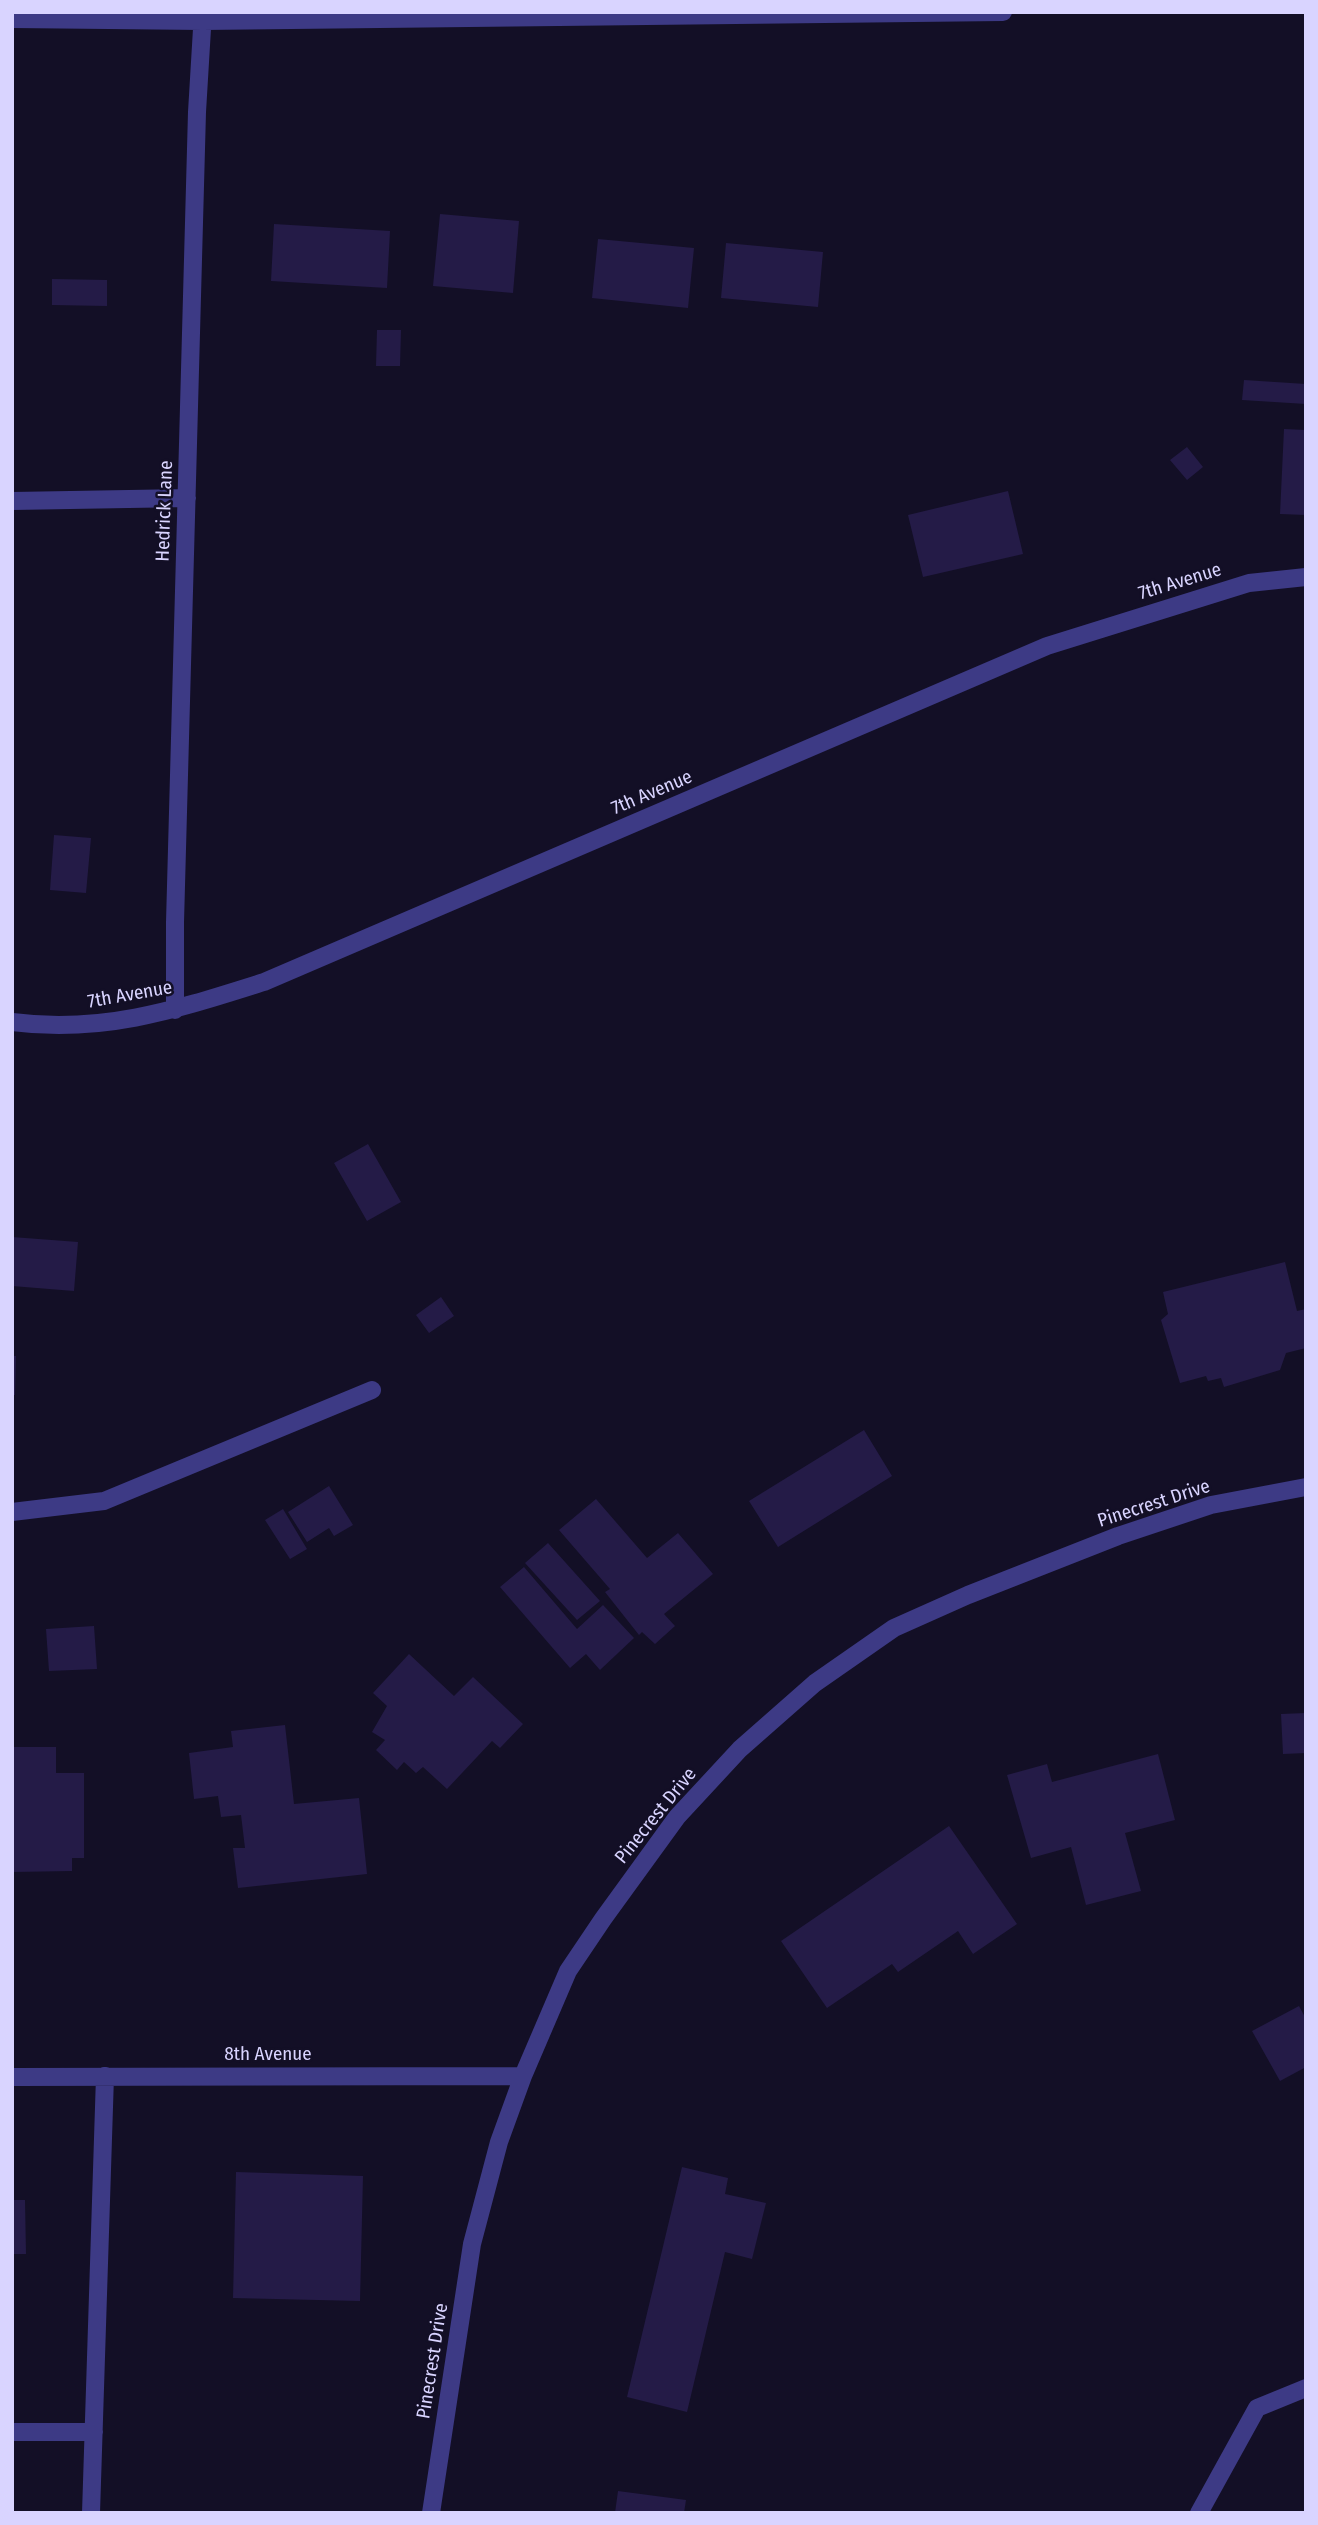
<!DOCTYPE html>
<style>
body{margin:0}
#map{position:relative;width:1318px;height:2525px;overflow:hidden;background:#130f26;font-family:"Fira Sans Condensed",sans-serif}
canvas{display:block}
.frame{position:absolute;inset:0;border:14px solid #d9d4ff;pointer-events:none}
</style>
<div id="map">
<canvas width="1318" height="2525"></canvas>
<div class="frame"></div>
</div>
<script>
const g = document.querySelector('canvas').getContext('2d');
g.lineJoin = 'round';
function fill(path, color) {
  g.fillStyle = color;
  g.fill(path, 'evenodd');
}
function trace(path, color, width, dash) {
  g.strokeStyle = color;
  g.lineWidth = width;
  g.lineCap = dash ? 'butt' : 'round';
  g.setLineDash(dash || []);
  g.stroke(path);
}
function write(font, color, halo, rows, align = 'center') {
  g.font = font + ' "Fira Sans Condensed",sans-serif';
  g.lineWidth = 5;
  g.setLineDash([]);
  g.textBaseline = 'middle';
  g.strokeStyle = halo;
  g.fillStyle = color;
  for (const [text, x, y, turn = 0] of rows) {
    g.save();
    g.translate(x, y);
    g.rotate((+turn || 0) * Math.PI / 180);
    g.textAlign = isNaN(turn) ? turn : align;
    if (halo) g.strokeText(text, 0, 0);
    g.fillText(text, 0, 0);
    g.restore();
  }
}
const building = new Path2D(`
 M 440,214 L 519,221 L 513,293 L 433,286 Z
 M 274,224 L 390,231 L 387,288 L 271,281 Z
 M 598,239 L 694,248 L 688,308 L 592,298 Z
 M 726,243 L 823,252 L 818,307 L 721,298 Z
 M 52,279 L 107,280 L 107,306 L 52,305 Z
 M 377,330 L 401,330 L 400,366 L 376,366 Z
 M 1244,380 L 1306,384 L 1306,404 L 1242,400 Z
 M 1284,429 L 1306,430 L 1306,515 L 1280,514 Z
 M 1187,447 L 1203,467 L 1187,480 L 1170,460 Z
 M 1008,491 L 1023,554 L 923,577 L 908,515 Z
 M 54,835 L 91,838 L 86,893 L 50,890 Z
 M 368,1144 L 401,1202 L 367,1221 L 334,1163 Z
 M 12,1237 L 78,1242 L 74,1291 L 12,1286 Z
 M 1285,1262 L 1297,1311 L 1306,1309 L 1306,1348 L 1286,1353 L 1280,1370 L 1224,1387 L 1221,1378 L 1208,1381 L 1206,1376 L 1180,1383 L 1161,1320 L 1168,1314 L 1163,1292 Z
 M 441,1297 L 454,1316 L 429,1333 L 416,1315 Z
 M 12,1356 L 16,1356 L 15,1395 L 12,1395 Z
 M 864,1430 L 892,1476 L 778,1547 L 749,1501 Z
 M 329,1486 L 353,1525 L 334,1536 L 329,1528 L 307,1542 L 288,1512 Z
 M 596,1499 L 647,1558 L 678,1533 L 713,1574 L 664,1614 L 675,1626 L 655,1644 L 642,1632 L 639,1635 L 605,1592 L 610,1589 L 559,1530 Z
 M 283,1509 L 307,1549 L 290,1559 L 265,1520 Z
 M 548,1543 L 600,1601 L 577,1620 L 525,1563 Z
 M 524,1567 L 577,1629 L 603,1605 L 634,1638 L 600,1670 L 586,1654 L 570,1668 L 500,1587 Z
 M 94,1626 L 97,1669 L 49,1671 L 46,1629 Z
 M 409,1654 L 454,1696 L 473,1677 L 523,1724 L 500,1748 L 492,1741 L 447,1789 L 423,1767 L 416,1773 L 404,1762 L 397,1770 L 376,1750 L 385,1740 L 372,1732 L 387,1706 L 373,1693 Z
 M 1306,1713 L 1306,1753 L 1283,1754 L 1281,1714 Z
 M 285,1725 L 294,1804 L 359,1798 L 367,1874 L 238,1888 L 233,1848 L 245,1848 L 241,1815 L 221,1817 L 218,1796 L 194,1799 L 189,1753 L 233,1747 L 231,1731 Z
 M 12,1747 L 56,1747 L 56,1773 L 84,1773 L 84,1858 L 72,1858 L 72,1871 L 12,1872 Z
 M 1158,1754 L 1175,1820 L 1125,1833 L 1141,1891 L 1086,1905 L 1071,1847 L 1031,1858 L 1007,1775 L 1047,1764 L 1052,1782 Z
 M 949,1826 L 1017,1924 L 973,1954 L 958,1931 L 898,1972 L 892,1964 L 827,2008 L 781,1941 Z
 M 1299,2006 L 1306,2019 L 1306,2067 L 1280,2081 L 1252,2031 Z
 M 682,2167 L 728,2178 L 725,2194 L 766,2203 L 752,2259 L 725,2252 L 687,2412 L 627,2397 Z
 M 236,2172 L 363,2176 L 360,2301 L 233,2298 Z
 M 12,2200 L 25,2200 L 26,2254 L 12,2254 Z
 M 618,2491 L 686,2500 L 684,2513 L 615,2513 Z`);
const minor = new Path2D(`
 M 12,19 L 203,21 L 1003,12
 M 12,501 L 187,498
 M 175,1010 L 175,922 L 197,112 L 203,12
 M 12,1022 C 104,1034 178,1009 264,982 L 1047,646 L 1249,583 L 1306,577
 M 12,1512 L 104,1501 L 372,1390
 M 12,2077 L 523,2076
 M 12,2432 L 94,2432
 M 91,2513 L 105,2076
 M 431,2513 L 472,2244 L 499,2142 L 523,2076 L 568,1971 L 603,1919 L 677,1817 L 740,1749 L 815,1683 L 894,1628 L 968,1595 L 1118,1536 L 1211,1505 L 1306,1487
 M 1199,2513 L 1257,2408 L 1306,2388`);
const streetNames = [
 ["Hedrick Lane",165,511,-88],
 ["7th Avenue",1180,582,-17],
 ["7th Avenue",652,793,-23],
 ["7th Avenue",130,995,-10],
 ["Pinecrest Drive",1154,1504,-18],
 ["Pinecrest Drive",656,1816,-51],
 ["8th Avenue",268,2055],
 ["Pinecrest Drive",433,2361,-81]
];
fill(building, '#241b47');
trace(minor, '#3d3a85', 18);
write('19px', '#d9d4ff', '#130f26', streetNames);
</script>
